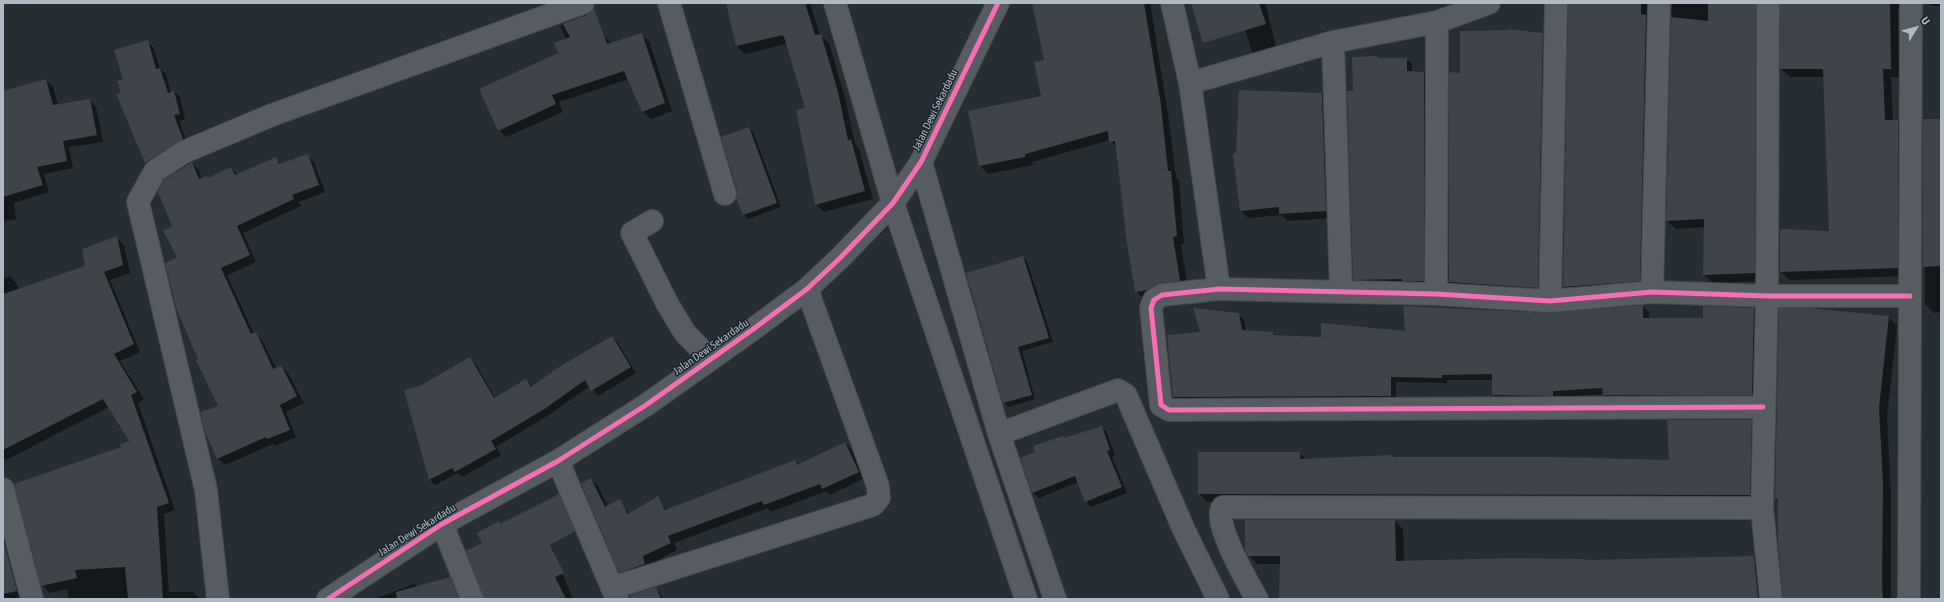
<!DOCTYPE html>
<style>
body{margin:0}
#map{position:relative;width:1944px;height:602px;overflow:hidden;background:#262d33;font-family:"Asap Condensed",sans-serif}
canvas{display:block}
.frame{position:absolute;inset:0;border:4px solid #afbac5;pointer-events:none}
.north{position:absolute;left:1896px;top:8px;width:40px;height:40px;-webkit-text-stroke:3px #1a242d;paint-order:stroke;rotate:53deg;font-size:11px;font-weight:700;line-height:16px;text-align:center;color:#afbac5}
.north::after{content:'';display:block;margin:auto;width:14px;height:18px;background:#afbac5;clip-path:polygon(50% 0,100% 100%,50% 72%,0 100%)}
</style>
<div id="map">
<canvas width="1944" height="602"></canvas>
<div class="frame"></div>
<div class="north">U</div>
</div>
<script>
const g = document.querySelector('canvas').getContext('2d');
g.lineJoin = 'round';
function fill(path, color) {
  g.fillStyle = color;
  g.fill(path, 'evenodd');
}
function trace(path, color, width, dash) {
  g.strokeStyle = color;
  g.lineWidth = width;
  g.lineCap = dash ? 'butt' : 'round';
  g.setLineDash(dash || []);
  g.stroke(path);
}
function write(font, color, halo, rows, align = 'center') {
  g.font = font + ' "Asap Condensed",sans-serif';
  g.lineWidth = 3;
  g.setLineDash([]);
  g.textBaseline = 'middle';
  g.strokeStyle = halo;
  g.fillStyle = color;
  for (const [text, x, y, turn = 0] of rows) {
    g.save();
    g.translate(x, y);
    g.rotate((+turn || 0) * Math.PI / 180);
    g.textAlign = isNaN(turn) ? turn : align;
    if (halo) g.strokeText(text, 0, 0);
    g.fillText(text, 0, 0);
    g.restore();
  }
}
const shadow = new Path2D(`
 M 770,3 L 810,3 L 820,35 L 829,43 L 846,101 L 855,144 L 859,149 L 873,199 L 824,212 L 816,204 L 807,108 L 786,44 L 745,54 L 737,46 L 730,15 Z
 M 1033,3 L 1150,3 L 1168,114 L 1176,177 L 1179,180 L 1184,244 L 1181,244 L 1188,288 L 1144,299 L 1136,291 L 1117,148 L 1110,140 L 1032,162 L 1033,165 L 988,174 L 980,166 L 1042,96 L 1045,61 Z
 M 1237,3 L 1265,3 L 1278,54 L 1259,59 L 1252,52 Z
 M 1570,3 L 1659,3 L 1648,289 L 1572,295 L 1564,287 Z
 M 1672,3 L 1768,3 L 1763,281 L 1713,283 L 1704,275 L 1705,227 L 1676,229 L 1667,221 Z
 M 1781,3 L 1911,3 L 1908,7 L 1898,8 L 1899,77 L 1891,77 L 1893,121 L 1898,121 L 1906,129 L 1906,276 L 1789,280 L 1781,272 L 1830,232 L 1825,77 L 1790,77 L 1781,69 Z
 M 1929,3 L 1941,3 L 1941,36 L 1940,6 L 1932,6 Z
 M 586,16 L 611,44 L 641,34 L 649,41 L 672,111 L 651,119 L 643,112 L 629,79 L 559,102 L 563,112 L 506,137 L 499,130 L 559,54 L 567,40 L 560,26 Z
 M 1542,34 L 1549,40 L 1544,294 L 1456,288 L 1450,282 L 1461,74 Z
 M 147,41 L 153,47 L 160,68 L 166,74 L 171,93 L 174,92 L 180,97 L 185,119 L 179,121 L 188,144 L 152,168 L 146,163 L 118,94 L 122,94 L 124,80 Z
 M 1406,59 L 1412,64 L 1412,72 L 1424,73 L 1429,78 L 1429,286 L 1360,285 L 1354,279 L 1354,92 Z
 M 46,80 L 53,87 L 58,105 L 89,100 L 96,107 L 103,142 L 69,147 L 73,168 L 44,174 L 49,192 L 14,203 L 16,219 L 3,221 L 3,92 Z
 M 1322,94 L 1329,102 L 1333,218 L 1288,221 L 1282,215 L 1248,218 L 1241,211 Z
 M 1924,120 L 1941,120 L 1941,312 L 1934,313 L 1925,304 Z
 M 749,128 L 753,132 L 781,207 L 748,219 L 744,214 Z
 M 307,155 L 314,162 L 325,192 L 299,202 L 301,206 L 243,233 L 256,262 L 227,275 L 254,334 L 255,333 L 262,340 L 276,368 L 281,366 L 288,373 L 304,403 L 286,412 L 296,437 L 275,446 L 273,444 L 225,465 L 218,458 L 219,406 L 178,314 L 166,264 L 178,258 L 173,227 L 192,163 L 199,170 L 202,179 L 209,179 L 231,168 L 238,175 L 276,158 L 281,164 Z
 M 117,238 L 124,245 L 130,273 L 110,280 L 140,352 L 120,361 L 144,399 L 138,403 L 175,510 L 164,514 L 169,592 L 193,592 L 200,599 L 69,599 L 67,589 L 50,593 L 42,585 L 122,448 L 130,441 L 109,407 L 6,460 L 3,457 L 3,279 L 10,276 L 17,284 L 19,289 L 87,267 Z
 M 1022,257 L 1027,261 L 1053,342 L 1022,351 L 1035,399 L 1008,407 L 1004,402 Z
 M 1643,306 L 1649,312 L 1649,319 L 1704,319 L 1754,309 L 1760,315 L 1758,400 L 1610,401 L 1604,394 L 1559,397 L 1558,401 L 1499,401 L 1493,395 L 1493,380 L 1447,380 L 1447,383 L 1396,382 L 1396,402 L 1180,403 L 1174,397 L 1168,336 L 1201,333 L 1238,314 L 1244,320 L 1246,332 L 1273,333 L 1276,336 L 1322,339 L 1406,332 L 1549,314 Z
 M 1888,317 L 1897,326 L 1887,417 L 1891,494 L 1891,599 L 1784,599 L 1779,502 L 1776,499 Z
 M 612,337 L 618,343 L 636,373 L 598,396 L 590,386 L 552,413 L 496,447 L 501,455 L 462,477 L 458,473 L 435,485 L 430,480 L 421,387 L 470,359 L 476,364 L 495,398 L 526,380 L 533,387 Z
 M 1751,421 L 1760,429 L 1758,504 L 1207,502 L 1199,493 L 1299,453 L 1307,460 L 1393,456 L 1395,458 L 1670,461 Z
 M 1102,427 L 1107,433 L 1115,456 L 1112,457 L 1127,493 L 1091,507 L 1086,501 L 1078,482 L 1039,498 L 1033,493 L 1022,458 L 1064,439 Z
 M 845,443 L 852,450 L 865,478 L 830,495 L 826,491 L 771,512 L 768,508 L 674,543 L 677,550 L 649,565 L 652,571 L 627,579 L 620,572 L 591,479 L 598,486 L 608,507 L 620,501 L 630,514 L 657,498 L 667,510 L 795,461 L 799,465 Z
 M 538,513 L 573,599 L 485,599 L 484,543 L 499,522 L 501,525 Z
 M 3,517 L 24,599 L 3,599 Z
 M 1395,521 L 1403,529 L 1404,562 L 1585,560 L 1586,561 L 1754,557 L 1762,565 L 1766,599 L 1281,599 L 1280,598 L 1281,564 L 1257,564 L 1249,555 Z
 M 414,584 L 440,599 L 377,598 Z
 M 656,588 L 664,599 L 633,599 Z`);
const building = new Path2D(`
 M 726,3 L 805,3 L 815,35 L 821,34 L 838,92 L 848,140 L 851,139 L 865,191 L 815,205 L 796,110 L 805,108 L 785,40 L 783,35 L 736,46 Z
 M 1032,3 L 1144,3 L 1161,105 L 1168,171 L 1171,171 L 1177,236 L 1173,237 L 1180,281 L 1160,283 L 1147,290 L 1135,292 L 1127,243 L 1115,141 L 1109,142 L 1108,131 L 1025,154 L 1025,157 L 979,166 L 968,111 L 1041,96 L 1034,62 L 1044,60 Z
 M 1191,3 L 1259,3 L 1266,24 L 1203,43 Z
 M 1568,3 L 1641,3 L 1641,14 L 1646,15 L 1640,281 L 1563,287 Z
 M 1708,3 L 1756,3 L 1755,273 L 1703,275 L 1704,219 L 1666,221 L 1671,17 L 1708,21 Z
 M 1780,3 L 1890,3 L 1891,69 L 1883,69 L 1885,120 L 1898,120 L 1898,268 L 1780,272 L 1780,229 L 1829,231 L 1823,69 L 1780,69 Z
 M 594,9 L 607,44 L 642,33 L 665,103 L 642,112 L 624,71 L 552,95 L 556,104 L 498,131 L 479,89 L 558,53 L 554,43 L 570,37 L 563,24 L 587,15 Z
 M 1509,29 L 1543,33 L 1538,288 L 1449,282 L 1449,72 L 1460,73 L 1460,31 L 1508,30 Z
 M 148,40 L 156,69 L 160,68 L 168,93 L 174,91 L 180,114 L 174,115 L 183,139 L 145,163 L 116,94 L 121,93 L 117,81 L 123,79 L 114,50 Z
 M 1377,56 L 1377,58 L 1407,58 L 1407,71 L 1424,72 L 1424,281 L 1402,281 L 1402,279 L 1353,280 L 1347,91 L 1353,91 L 1352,57 Z
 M 46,79 L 53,105 L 90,99 L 97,135 L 63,141 L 67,161 L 37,167 L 43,185 L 3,197 L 3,91 Z
 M 1239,90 L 1322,93 L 1326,211 L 1279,214 L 1279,207 L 1240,211 L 1233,154 L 1236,153 Z
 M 1923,119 L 1941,119 L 1941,266 L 1923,267 Z
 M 749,127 L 777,203 L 743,215 L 736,198 L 737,190 L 721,137 Z
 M 308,154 L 319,185 L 292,195 L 294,199 L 237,226 L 250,255 L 221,268 L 251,334 L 256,332 L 273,369 L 281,365 L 297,396 L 280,405 L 290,430 L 267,439 L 266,437 L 217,459 L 205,432 L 200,412 L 218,406 L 196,360 L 198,359 L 177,311 L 165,263 L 177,257 L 163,231 L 172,226 L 158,192 L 164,180 L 192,162 L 199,179 L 207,176 L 208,178 L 231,167 L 235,175 L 276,157 L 279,164 Z
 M 117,236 L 123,265 L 104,272 L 134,344 L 114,354 L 137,392 L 131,395 L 169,503 L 157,507 L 163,599 L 128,599 L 125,567 L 75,570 L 77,578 L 41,586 L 14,484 L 121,447 L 120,444 L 129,441 L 103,399 L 3,450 L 3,294 L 85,266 L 82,249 Z
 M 1023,256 L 1049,338 L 1018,347 L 1032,395 L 1003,403 L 966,273 Z
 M 1643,305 L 1643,318 L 1703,318 L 1703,306 L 1754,308 L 1752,395 L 1603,395 L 1602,388 L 1553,391 L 1553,396 L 1492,395 L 1492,374 L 1442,375 L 1442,378 L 1391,377 L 1391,396 L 1173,397 L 1167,335 L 1200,332 L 1193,308 L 1239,313 L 1242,330 L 1274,332 L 1273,335 L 1321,337 L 1321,323 L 1405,331 L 1403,306 L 1549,313 Z
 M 1779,308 L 1810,308 L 1889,316 L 1879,408 L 1883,484 L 1882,583 L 1883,599 L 1783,599 L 1778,541 L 1778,499 L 1775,499 Z
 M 612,336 L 631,367 L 591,391 L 585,380 L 546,408 L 491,441 L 496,449 L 455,472 L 452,468 L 429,480 L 404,390 L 420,386 L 470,357 L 494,398 L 526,379 L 531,387 L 559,367 Z
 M 1667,420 L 1752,420 L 1750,495 L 1198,494 L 1198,452 L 1300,452 L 1300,459 L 1393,455 L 1393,457 L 1555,457 L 1669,460 Z
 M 1102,426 L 1110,450 L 1107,451 L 1122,487 L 1085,502 L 1075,476 L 1032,493 L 1020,458 L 1035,452 L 1033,446 L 1063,436 L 1064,438 Z
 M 845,442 L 859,472 L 822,489 L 820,484 L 764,505 L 762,501 L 668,536 L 671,543 L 643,556 L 645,564 L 619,573 L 581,483 L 591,478 L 605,507 L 620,499 L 628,514 L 658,496 L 665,510 L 795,460 L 797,465 Z
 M 559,494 L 575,531 L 550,545 L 564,573 L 555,577 L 566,599 L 484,599 L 466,551 L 482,543 L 477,533 L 499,521 L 500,524 Z
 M 1245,520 L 1395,520 L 1396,561 L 1513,558 L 1585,559 L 1585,560 L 1754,556 L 1758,598 L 1279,598 L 1280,556 L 1248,556 L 1245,550 Z
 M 3,538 L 17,591 L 3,594 Z
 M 450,577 L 459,599 L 397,599 L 396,592 Z
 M 656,587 L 661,599 L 631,599 L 630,595 Z`);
const minor = new Path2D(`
 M 669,3 L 725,194
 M 835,3 L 893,203 L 1026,599
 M 1172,3 L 1190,83 L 1219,289
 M 1768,3 L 1767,296 L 1762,508 L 1771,599
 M 1333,42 L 1341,291
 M 1190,83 L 1333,42 L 1437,22 L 1489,3
 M 921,162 L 999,434
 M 652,221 L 632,233 L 668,305 L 685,333 L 710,359
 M 1652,292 L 1659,3
 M 1436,294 L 1437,22
 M 1550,301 L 1556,3
 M 1763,407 L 1169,410 L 1161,405 L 1151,308 L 1154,300 L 1162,295 L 1219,289 L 1436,294 L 1550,301 L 1652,292 L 1767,296 L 1910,296
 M 558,461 L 617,599
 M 3,489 L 32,599
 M 442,524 L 472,599
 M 612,588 L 873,505 L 879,498 L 878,486 L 807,289
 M 218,599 L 206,490 L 138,202 L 155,171 L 184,152 L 272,115 L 583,3
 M 328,599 L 442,524 L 558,461 L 646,405 L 752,330 L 807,289 L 840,258 L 893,203 L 921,162 L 998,3
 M 1055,599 L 999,434 L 1118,390 L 1126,395 L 1184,530 L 1218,599
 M 1257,599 C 1249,585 1211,520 1223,507 L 1762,508
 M 1909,599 L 1911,3`);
const cycleway = new Path2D(`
 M 1763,407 L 1169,410 L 1161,405 L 1151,308 L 1154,300 L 1162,295 L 1219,289 L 1436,294 L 1550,301 L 1652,292 L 1767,296 L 1910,296
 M 328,599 L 442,524 L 558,461 L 646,405 L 752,330 L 807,289 L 840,258 L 893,203 L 921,162 L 998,3`);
const streetNames = [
 ["Jalan Dewi Sekardadu",935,110,-64],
 ["Jalan Dewi Sekardadu",711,347,-35],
 ["Jalan Dewi Sekardadu",417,530,-32]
];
fill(shadow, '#0007');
fill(building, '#3e4449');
trace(minor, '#44494e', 24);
trace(minor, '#565c61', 22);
trace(cycleway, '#f96db3', 5);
write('11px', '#afbac5', '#1a242d', streetNames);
</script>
